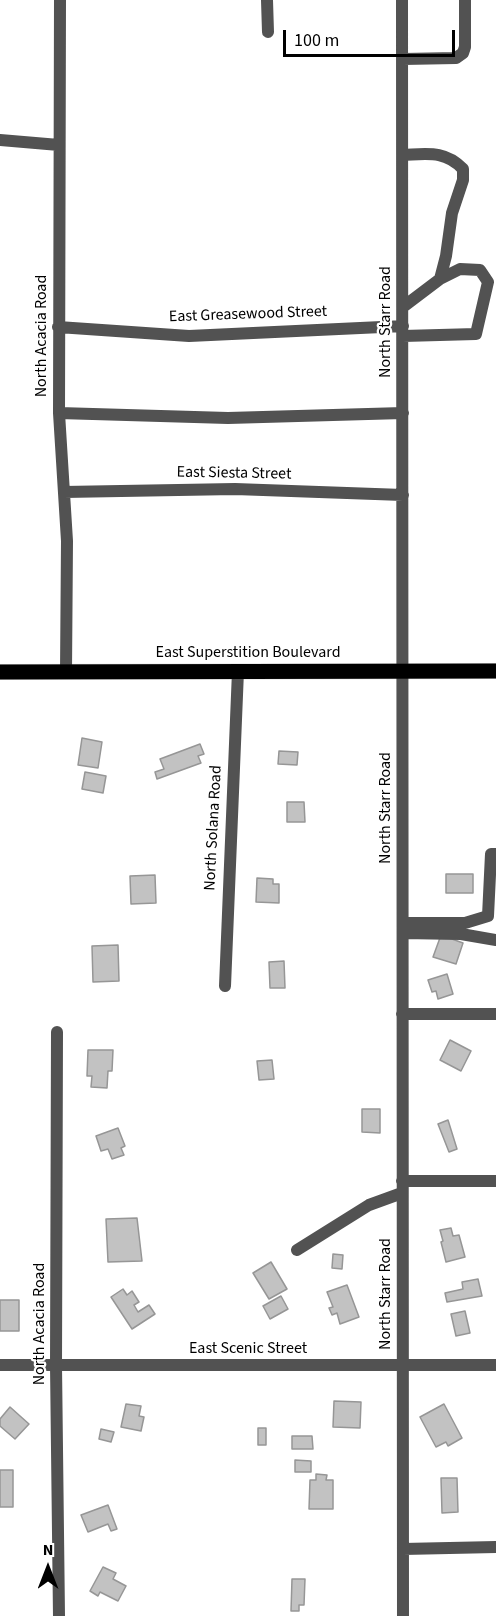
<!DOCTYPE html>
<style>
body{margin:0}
#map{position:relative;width:496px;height:1616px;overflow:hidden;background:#fff;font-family:"Source Sans 3",sans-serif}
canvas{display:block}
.north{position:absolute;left:18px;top:1538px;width:60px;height:60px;-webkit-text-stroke:4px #fff;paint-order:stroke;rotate:0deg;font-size:16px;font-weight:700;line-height:24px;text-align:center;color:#000}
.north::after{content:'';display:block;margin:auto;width:21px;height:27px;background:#000;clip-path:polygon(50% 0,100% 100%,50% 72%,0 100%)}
.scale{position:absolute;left:283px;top:30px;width:172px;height:27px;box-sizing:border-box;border:3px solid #000;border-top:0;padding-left:8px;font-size:18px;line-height:21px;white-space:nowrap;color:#000;-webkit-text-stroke:4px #fff;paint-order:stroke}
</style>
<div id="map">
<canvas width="496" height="1616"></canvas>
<div class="north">N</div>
<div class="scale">100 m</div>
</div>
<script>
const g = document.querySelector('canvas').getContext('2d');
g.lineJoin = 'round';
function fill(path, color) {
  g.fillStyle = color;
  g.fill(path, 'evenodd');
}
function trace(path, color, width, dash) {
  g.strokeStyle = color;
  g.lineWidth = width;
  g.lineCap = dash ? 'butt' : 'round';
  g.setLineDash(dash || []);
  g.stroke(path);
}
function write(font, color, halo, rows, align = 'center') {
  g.font = font + ' "Source Sans 3",sans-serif';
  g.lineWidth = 4.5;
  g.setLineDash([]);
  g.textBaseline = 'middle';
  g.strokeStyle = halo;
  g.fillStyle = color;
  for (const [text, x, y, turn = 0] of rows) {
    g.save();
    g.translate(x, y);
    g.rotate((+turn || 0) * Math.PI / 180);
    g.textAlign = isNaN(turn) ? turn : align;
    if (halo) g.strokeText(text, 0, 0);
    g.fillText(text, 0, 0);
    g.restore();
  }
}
const building = new Path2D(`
 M 82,738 L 102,742 L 98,768 L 78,765 Z
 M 200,744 L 204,754 L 198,756 L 201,763 L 157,779 L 155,772 L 164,769 L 160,759 Z
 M 279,751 L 298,752 L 297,765 L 278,764 Z
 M 85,772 L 106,776 L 103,793 L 82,789 Z
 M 287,802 L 304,802 L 305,822 L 287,822 Z
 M 446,874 L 473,874 L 473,893 L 446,893 Z
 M 155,875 L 156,903 L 131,904 L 130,876 Z
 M 257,878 L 273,879 L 273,884 L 279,884 L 279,903 L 256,902 Z
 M 441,935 L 463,943 L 456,964 L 433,957 Z
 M 118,945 L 119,981 L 93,982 L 92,946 Z
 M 284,961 L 285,988 L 270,988 L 269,962 Z
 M 447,974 L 453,994 L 438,999 L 436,991 L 432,992 L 428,980 Z
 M 450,1040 L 471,1051 L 461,1071 L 440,1060 Z
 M 88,1050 L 113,1050 L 112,1071 L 108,1071 L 107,1088 L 91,1087 L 92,1076 L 87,1076 Z
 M 272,1060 L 274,1079 L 259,1080 L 257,1061 Z
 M 362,1109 L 380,1109 L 380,1133 L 362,1132 Z
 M 448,1120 L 457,1149 L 449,1152 L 438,1124 Z
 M 118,1128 L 125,1146 L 121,1148 L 124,1155 L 112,1159 L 108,1149 L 101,1151 L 96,1136 Z
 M 137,1218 L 142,1261 L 108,1262 L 106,1219 Z
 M 451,1228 L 453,1236 L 459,1235 L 465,1257 L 446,1262 L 441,1242 L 443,1241 L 440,1230 Z
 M 333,1254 L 343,1255 L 342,1269 L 332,1268 Z
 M 271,1262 L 287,1289 L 269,1299 L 253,1273 Z
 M 478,1279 L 482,1296 L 447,1302 L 445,1293 L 463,1289 L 462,1282 Z
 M 347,1285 L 359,1317 L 340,1324 L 337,1313 L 332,1315 L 329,1308 L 333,1307 L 327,1292 Z
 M 123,1289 L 127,1295 L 132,1291 L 139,1302 L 134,1305 L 138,1312 L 149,1305 L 155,1314 L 132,1329 L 111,1297 Z
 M 281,1296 L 288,1309 L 270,1319 L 263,1306 Z
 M 0,1300 L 19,1300 L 19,1331 L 0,1331 Z
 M 465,1311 L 470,1333 L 456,1336 L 451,1314 Z
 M 334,1401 L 361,1402 L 360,1428 L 333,1427 Z
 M 126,1404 L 141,1406 L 139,1416 L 144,1417 L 141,1431 L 121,1427 Z
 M 444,1404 L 462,1438 L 448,1446 L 446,1442 L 436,1447 L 420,1417 Z
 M 10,1407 L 29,1424 L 15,1439 L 0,1426 L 0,1419 Z
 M 258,1428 L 266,1428 L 266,1445 L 258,1445 Z
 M 101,1429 L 114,1432 L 111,1442 L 99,1439 Z
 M 292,1436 L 312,1436 L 313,1449 L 292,1449 Z
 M 295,1460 L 311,1461 L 311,1472 L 295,1472 Z
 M 0,1470 L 13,1470 L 13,1507 L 0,1507 Z
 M 316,1474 L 327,1475 L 326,1480 L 333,1480 L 333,1509 L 309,1509 L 310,1480 L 316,1480 Z
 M 441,1478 L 457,1478 L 458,1512 L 442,1513 Z
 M 108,1505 L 117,1529 L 111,1531 L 108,1524 L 88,1532 L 81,1515 Z
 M 103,1567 L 116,1573 L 113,1579 L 126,1586 L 118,1601 L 100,1592 L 98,1596 L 90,1591 Z
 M 292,1579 L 305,1579 L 304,1605 L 299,1605 L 299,1611 L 291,1611 Z`);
const minor = new Path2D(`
 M 60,0 L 59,413 L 67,541 L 66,672
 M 267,0 L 268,32
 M 402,0 L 403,1616
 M 403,59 L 456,58 L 463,53 L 465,47 L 465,0
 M 0,140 L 59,145
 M 403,155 C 427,154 445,150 463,169 L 463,180 L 452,213 L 446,256 L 440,279 L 403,307
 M 58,327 L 189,336 L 403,326
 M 403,336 L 476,334 L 488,282 L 480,270 L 460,269 L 440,279
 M 59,413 L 228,418 L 403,413
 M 64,492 L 235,489 L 403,495
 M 403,923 L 465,923 L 488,916 L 491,854 L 496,854
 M 403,933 L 461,934 L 496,940
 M 225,986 L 238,671
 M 402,1014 L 496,1014
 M 57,1032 L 56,1365 L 59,1616
 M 402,1181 L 496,1181
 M 297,1250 L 369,1205 L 402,1193
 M 0,1365 L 496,1365
 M 403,1549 L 496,1547`);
const major = new Path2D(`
 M 0,672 L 496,671`);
const streetNames = [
 ["East Greasewood Street",248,315,-2],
 ["North Starr Road",386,322,-90],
 ["North Acacia Road",42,336,-90],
 ["East Siesta Street",234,474,1],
 ["East Superstition Boulevard",248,653],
 ["North Starr Road",386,808,-90],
 ["North Solana Road",214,828,-87],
 ["North Starr Road",386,1294,-90],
 ["North Acacia Road",40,1324,-90],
 ["East Scenic Street",248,1349]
];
fill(building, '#c2c2c2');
trace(building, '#969696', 1.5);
trace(major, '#dbdbdb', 16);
trace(minor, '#525252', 12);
trace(major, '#000', 15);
write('16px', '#000', '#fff', streetNames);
</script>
